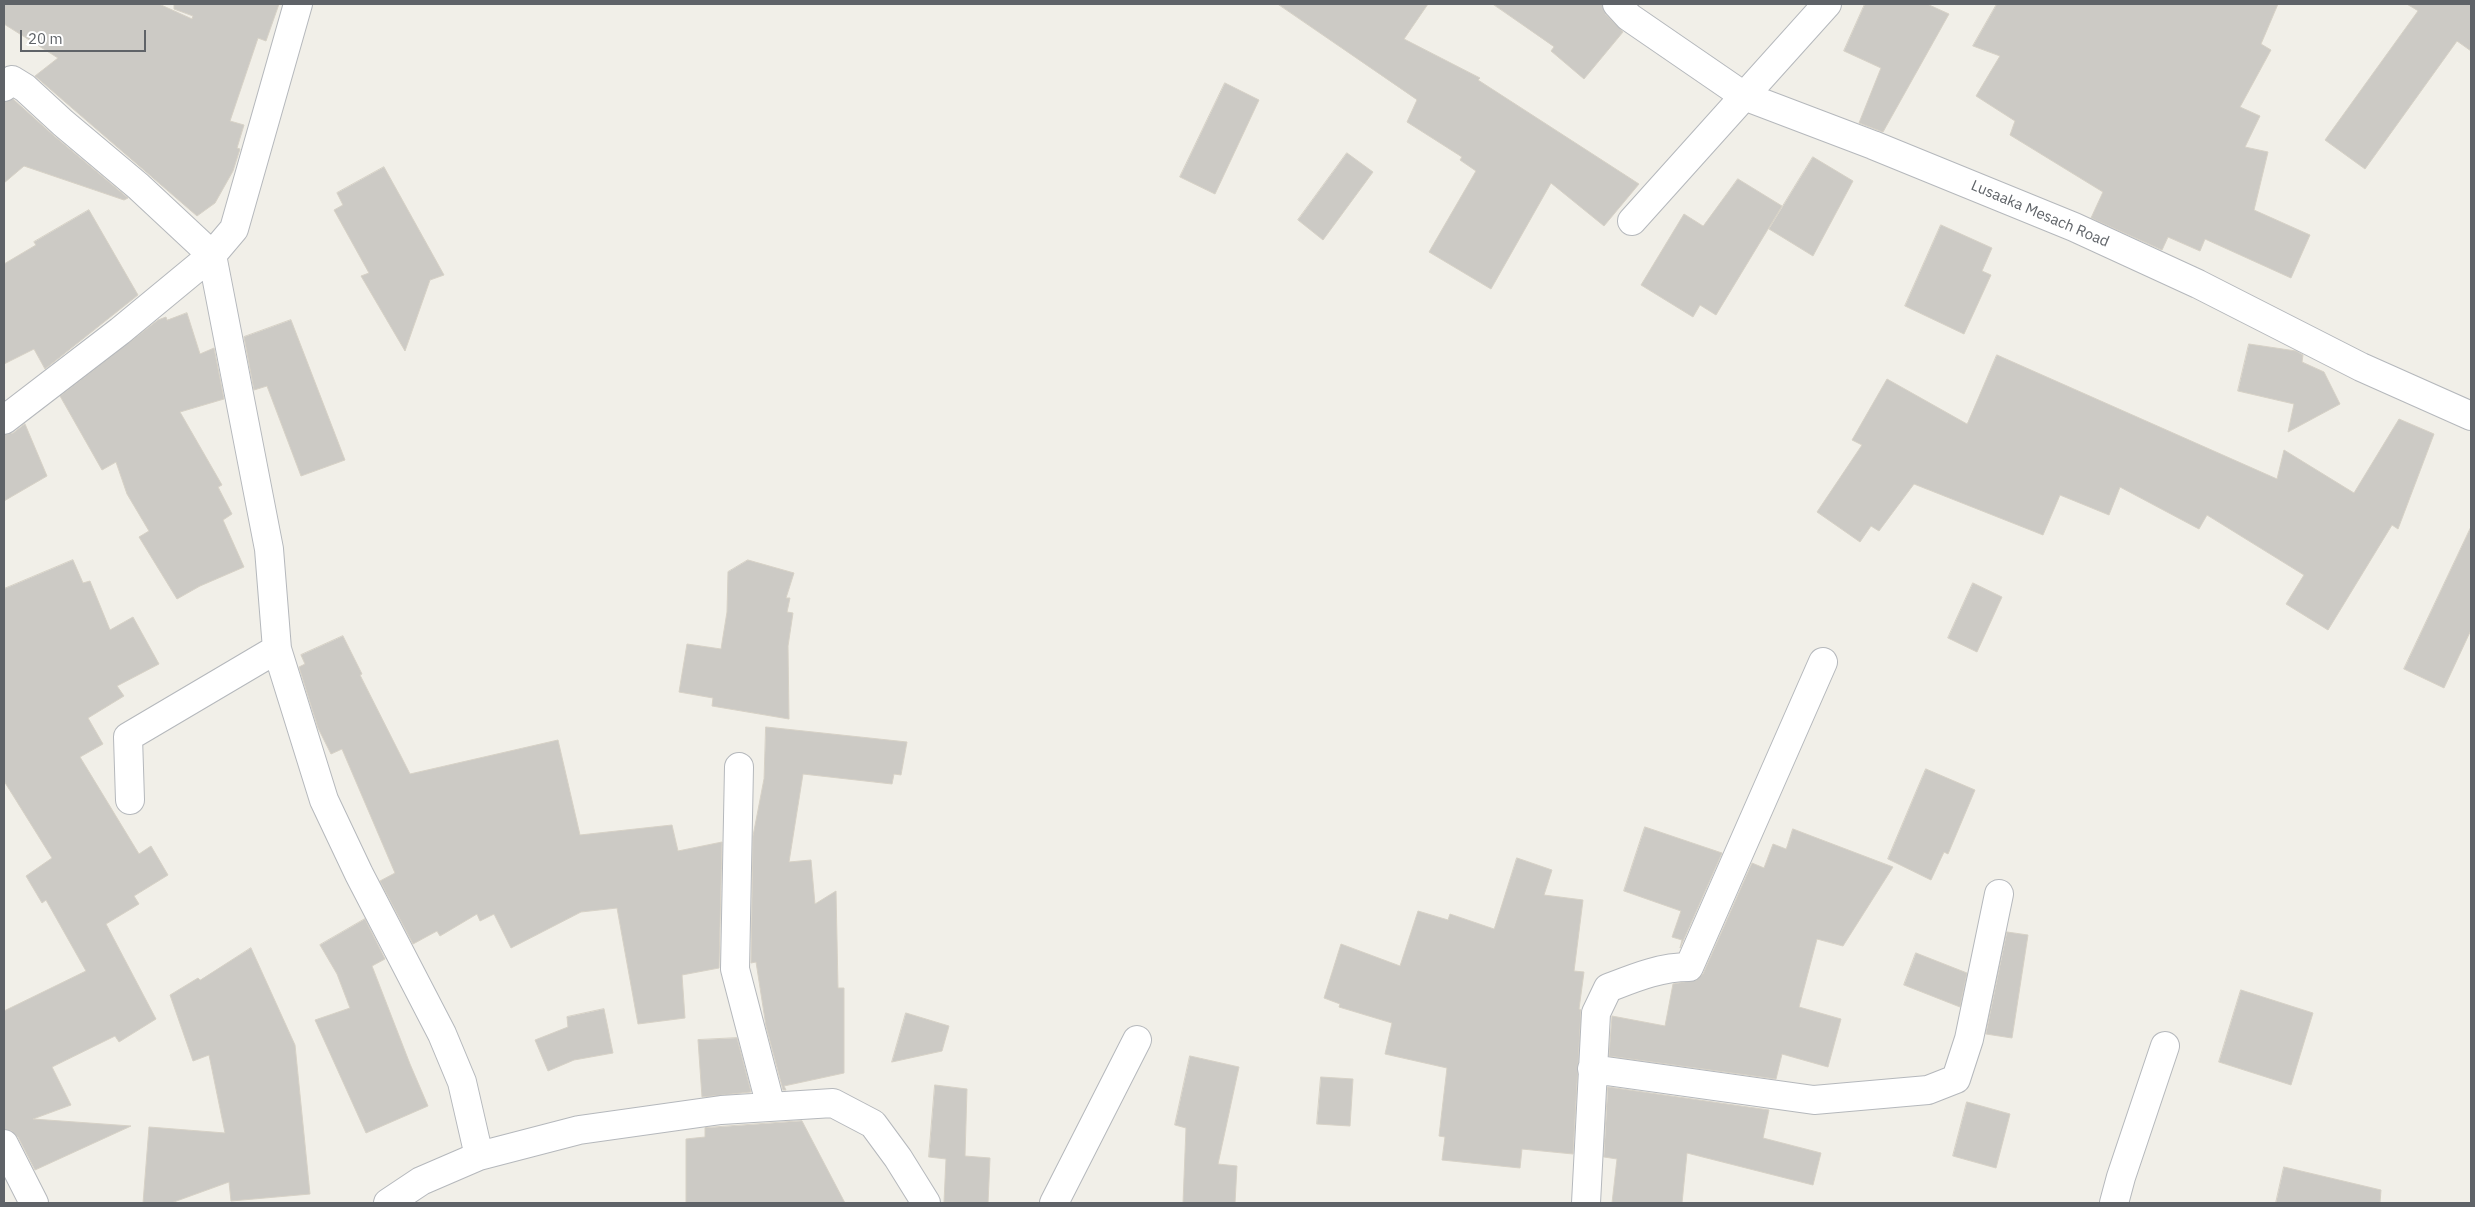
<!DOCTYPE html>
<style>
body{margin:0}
#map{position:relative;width:2475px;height:1207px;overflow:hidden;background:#f1efe8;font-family:"IBM Plex Sans",sans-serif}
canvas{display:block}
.frame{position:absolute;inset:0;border:5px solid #5f6368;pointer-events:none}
.scale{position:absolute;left:20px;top:30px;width:126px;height:22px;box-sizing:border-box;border:2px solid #5f6368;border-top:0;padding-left:6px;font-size:15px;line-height:18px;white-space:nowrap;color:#5f6368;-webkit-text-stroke:4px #fff;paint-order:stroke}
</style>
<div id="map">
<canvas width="2475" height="1207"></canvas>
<div class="frame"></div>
<div class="scale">20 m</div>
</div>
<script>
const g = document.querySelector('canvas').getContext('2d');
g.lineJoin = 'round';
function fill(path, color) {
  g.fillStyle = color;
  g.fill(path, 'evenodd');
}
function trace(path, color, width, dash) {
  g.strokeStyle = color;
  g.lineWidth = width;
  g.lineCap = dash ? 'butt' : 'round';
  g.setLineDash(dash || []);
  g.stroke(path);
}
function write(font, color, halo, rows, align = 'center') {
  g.font = font + ' "IBM Plex Sans",sans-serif';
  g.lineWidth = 4;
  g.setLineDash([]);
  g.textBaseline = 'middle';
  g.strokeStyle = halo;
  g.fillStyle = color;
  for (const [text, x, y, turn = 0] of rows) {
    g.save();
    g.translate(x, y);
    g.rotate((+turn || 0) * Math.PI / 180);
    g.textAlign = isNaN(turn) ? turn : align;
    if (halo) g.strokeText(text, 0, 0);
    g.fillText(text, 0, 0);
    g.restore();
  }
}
const building = new Path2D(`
 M 4,4 L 159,4 L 192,19 L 193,16 L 174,9 L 174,4 L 279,4 L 266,41 L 258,38 L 230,121 L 244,125 L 237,148 L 240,149 L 233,171 L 215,203 L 197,216 L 35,76 L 58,58 L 4,24 Z
 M 1278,4 L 1428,4 L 1404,39 L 1480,78 L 1478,80 L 1639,184 L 1604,226 L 1551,183 L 1491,289 L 1429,252 L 1476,171 L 1460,160 L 1462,157 L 1407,122 L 1417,100 Z
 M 1493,4 L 1602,4 L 1606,15 L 1623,32 L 1584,79 L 1551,51 L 1554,47 Z
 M 1865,4 L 1927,4 L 1949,14 L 1883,132 L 1859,123 L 1881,68 L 1844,51 Z
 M 1997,4 L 2278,4 L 2261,44 L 2271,50 L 2240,107 L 2260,116 L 2245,147 L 2268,152 L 2254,210 L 2310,235 L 2291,278 L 2205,239 L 2200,251 L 2168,237 L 2162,250 L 2091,218 L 2103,192 L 2010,135 L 2015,121 L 1976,96 L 2000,56 L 1973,46 Z
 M 2407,4 L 2471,4 L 2471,51 L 2457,41 L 2365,169 L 2325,140 L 2418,11 Z
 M 1225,83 L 1259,100 L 1215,194 L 1180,177 Z
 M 13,99 L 53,135 L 128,198 L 124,200 L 24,166 L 4,183 L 4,102 Z
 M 1347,153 L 1373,172 L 1323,240 L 1298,220 Z
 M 1813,157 L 1853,181 L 1813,256 L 1769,229 Z
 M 384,167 L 444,275 L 430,280 L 405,351 L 361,276 L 369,273 L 334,210 L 343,205 L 337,193 Z
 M 1738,179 L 1782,206 L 1716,315 L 1700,305 L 1693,317 L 1641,285 L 1684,214 L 1703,226 Z
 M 89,210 L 138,295 L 45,369 L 34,349 L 4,364 L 4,264 L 36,245 L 34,242 Z
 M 1941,225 L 1992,248 L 1982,271 L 1991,275 L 1964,334 L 1905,306 Z
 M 187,313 L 200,354 L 214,348 L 224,399 L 180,412 L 222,485 L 218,487 L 232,514 L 223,520 L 244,567 L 200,586 L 177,599 L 139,537 L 149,531 L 127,494 L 116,462 L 102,470 L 60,396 L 158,320 L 166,317 L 167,320 Z
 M 291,320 L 345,460 L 301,476 L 267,386 L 254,390 L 244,337 Z
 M 2249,344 L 2296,351 L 2303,355 L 2302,362 L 2324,372 L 2340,404 L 2288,432 L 2294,404 L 2238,391 Z
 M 1997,355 L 2277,479 L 2284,450 L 2354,493 L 2399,419 L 2434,434 L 2398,529 L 2392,525 L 2328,630 L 2286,604 L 2304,575 L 2207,515 L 2199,529 L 2120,487 L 2109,515 L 2060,495 L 2043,535 L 1914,484 L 1879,531 L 1871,526 L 1860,542 L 1817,512 L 1862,445 L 1852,440 L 1887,379 L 1967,424 Z
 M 25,424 L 47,476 L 4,501 L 4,435 L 13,433 Z
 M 2471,527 L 2471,630 L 2444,688 L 2404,669 Z
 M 73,560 L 83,583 L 90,581 L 110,630 L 133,617 L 159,664 L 117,686 L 124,696 L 88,718 L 103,744 L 80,757 L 139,854 L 151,846 L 168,875 L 134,896 L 139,904 L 106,924 L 156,1019 L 119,1042 L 115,1036 L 52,1067 L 71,1105 L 33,1119 L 131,1126 L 35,1170 L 18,1137 L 12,1131 L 4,1129 L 4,1011 L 86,971 L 46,900 L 42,903 L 26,876 L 52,858 L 4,781 L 4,589 Z
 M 748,560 L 794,573 L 786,598 L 790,598 L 787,612 L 793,613 L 788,646 L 789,719 L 712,706 L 713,698 L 679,692 L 687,644 L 721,649 L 727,612 L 728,572 Z
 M 1973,583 L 2002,597 L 1977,652 L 1948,638 Z
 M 343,636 L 362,674 L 360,675 L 410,774 L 558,740 L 580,835 L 672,825 L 678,851 L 722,842 L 719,968 L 682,975 L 685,1018 L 638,1024 L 617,908 L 581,912 L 511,948 L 494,914 L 480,921 L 477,914 L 440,936 L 437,931 L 413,944 L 380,881 L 395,873 L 342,749 L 331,754 L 318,728 L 299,667 L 305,664 L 301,655 Z
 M 766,727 L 907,742 L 901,775 L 894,774 L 892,784 L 803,774 L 789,862 L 811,860 L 815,904 L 836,891 L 838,988 L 844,988 L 844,1073 L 784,1086 L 786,1090 L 783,1090 L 766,1026 L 756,962 L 751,963 L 753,836 L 764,779 Z
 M 1926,769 L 1975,790 L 1948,854 L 1944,852 L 1931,880 L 1888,859 Z
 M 1645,827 L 1722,853 L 1680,948 L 1682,940 L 1672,937 L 1681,911 L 1624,891 Z
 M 1793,829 L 1893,867 L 1843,946 L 1817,939 L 1799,1007 L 1841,1019 L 1828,1067 L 1782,1054 L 1776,1079 L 1609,1056 L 1612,1016 L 1665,1026 L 1673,984 L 1697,980 L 1703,974 L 1752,863 L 1764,868 L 1773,844 L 1786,849 Z
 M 1517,858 L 1552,870 L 1544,895 L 1583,900 L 1574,971 L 1584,972 L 1579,1009 L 1581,1010 L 1573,1154 L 1522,1149 L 1520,1168 L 1442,1160 L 1445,1137 L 1439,1136 L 1447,1068 L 1385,1054 L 1392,1023 L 1339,1007 L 1340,1004 L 1324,998 L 1341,944 L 1400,966 L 1418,911 L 1448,920 L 1450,914 L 1494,929 Z
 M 365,919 L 385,959 L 372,966 L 410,1064 L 428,1106 L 366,1133 L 315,1020 L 350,1008 L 337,974 L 320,945 Z
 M 2007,932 L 2028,935 L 2012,1038 L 1986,1034 Z
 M 251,948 L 295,1045 L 310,1194 L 231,1201 L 229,1182 L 171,1203 L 143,1203 L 149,1127 L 225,1133 L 209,1055 L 193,1061 L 170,995 L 198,978 L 200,980 Z
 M 1916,953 L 1967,973 L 1960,1007 L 1904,985 Z
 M 2241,990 L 2313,1013 L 2291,1085 L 2219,1062 Z
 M 604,1009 L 613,1053 L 574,1060 L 548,1071 L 535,1040 L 568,1027 L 567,1017 Z
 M 906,1013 L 949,1026 L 942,1051 L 892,1062 Z
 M 737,1038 L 751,1092 L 702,1097 L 698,1040 Z
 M 1190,1056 L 1239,1067 L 1218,1164 L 1237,1166 L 1235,1203 L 1183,1203 L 1186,1128 L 1175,1125 Z
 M 1321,1077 L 1353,1079 L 1350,1126 L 1317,1124 Z
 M 935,1085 L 967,1089 L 965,1156 L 990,1158 L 988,1203 L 944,1202 L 946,1159 L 929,1157 Z
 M 1608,1087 L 1769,1110 L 1763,1138 L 1821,1153 L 1813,1185 L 1687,1153 L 1682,1203 L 1612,1203 L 1617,1159 L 1604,1157 Z
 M 1967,1102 L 2010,1114 L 1996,1168 L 1953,1156 Z
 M 802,1121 L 845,1203 L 686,1203 L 686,1139 L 705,1137 L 705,1128 Z
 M 2284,1167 L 2381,1190 L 2380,1203 L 2276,1203 Z`);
const minor = new Path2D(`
 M 1617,4 L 1629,17 L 1744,96 L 1873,145 L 2074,227 L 2198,284 L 2361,367 L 2471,416
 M 4,87 L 12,80 L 25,88 L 63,123 L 138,186 L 212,255 L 269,549 L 277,649 L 324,800 L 359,874 L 442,1034 L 462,1082 L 479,1156
 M 1632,221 L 1827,4
 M 4,420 L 120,331 L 212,255 L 234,229 L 298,4
 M 739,767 L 735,969 L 771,1107
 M 130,800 L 128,737 L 277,649
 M 1592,1069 L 1814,1100 L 1928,1090 L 1956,1079 L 1969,1039 L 1999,894
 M 4,1144 L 34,1203
 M 388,1203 L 421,1181 L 479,1156 L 579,1130 L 721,1110 L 833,1103 L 873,1124 L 898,1158 L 926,1203
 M 1054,1203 L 1137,1040
 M 1586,1203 L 1596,1013 L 1608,988 C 1634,978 1660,967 1689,967 L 1823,662
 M 2114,1203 L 2121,1177 L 2165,1046`);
const streetNames = [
 ["Lusaaka Mesach Road",2040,214,23]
];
fill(building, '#cccac5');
trace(building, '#d6d1c6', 1);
trace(minor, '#b5b8bc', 30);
trace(minor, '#fff', 28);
write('15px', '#5f6368', '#fff', streetNames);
</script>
